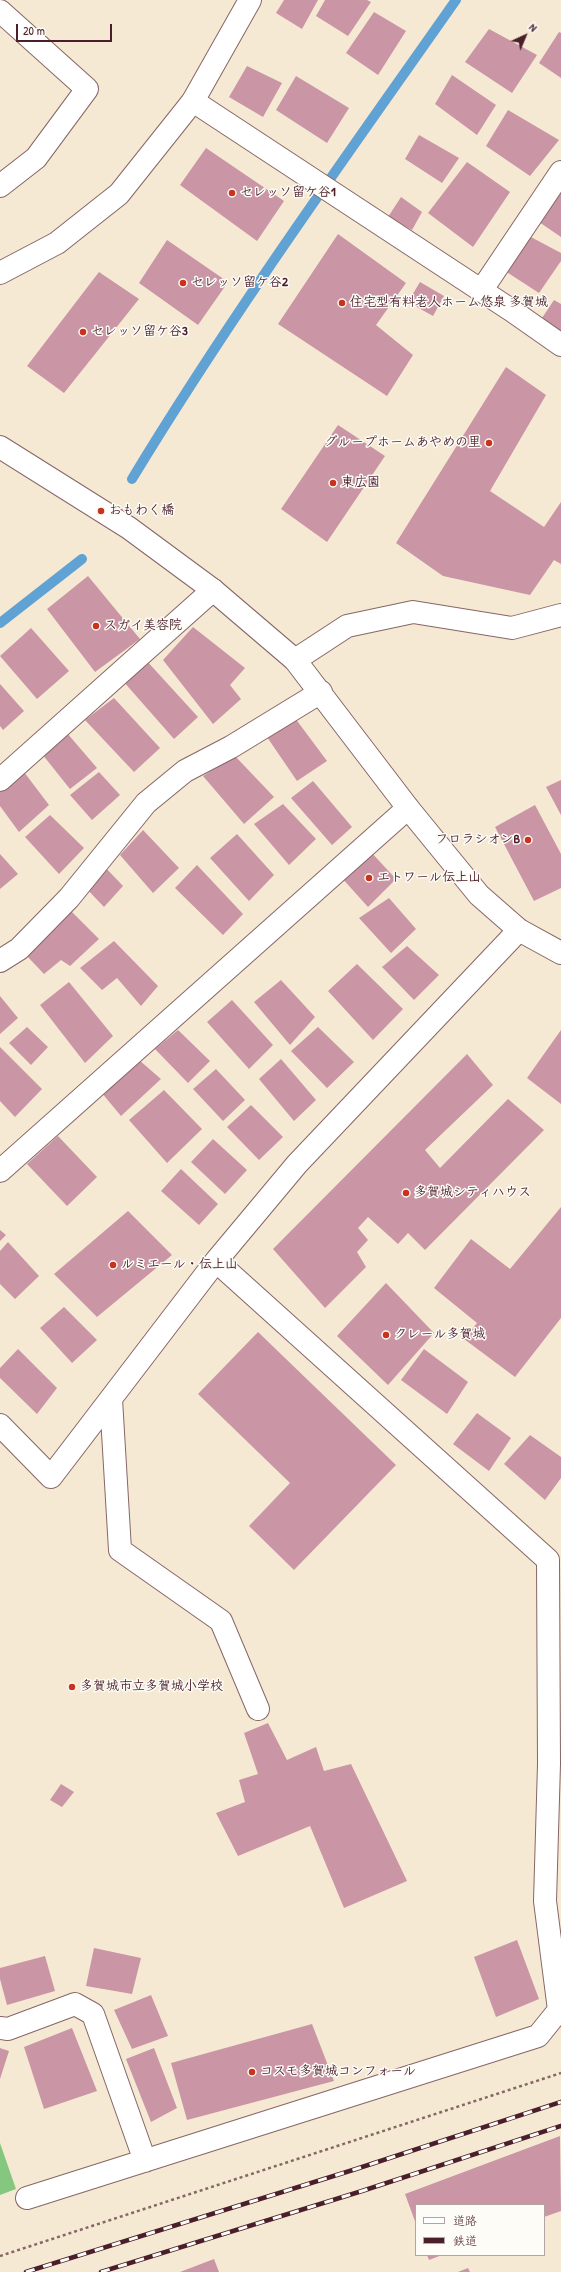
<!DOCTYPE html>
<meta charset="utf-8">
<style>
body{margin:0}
#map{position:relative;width:561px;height:2272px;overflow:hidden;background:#f6e9d4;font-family:"Patrick Hand","Klee One",sans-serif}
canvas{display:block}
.legend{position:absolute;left:415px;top:2204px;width:130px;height:52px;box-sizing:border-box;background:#fdfcf7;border:1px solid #b5a4a5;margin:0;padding:5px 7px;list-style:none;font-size:12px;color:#4a1f2b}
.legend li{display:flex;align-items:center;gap:8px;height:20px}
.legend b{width:20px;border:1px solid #b5a4a5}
.north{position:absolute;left:505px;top:16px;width:40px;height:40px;-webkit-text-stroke:3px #fdfcf7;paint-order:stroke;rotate:44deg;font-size:11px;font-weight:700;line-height:16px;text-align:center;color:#4a1f2b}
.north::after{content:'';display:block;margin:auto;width:14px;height:18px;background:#4a1f2b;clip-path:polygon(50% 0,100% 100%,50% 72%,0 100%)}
.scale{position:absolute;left:16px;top:24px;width:96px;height:18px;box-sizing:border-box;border:2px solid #4a1f2b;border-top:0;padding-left:5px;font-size:12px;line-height:14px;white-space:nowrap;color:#4a1f2b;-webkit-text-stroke:3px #fdfcf7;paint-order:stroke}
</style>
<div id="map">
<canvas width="561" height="2272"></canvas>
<ul class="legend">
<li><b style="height:5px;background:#fff"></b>道路</li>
<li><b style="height:5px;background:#4a1f2b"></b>鉄道</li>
</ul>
<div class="north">N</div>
<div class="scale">20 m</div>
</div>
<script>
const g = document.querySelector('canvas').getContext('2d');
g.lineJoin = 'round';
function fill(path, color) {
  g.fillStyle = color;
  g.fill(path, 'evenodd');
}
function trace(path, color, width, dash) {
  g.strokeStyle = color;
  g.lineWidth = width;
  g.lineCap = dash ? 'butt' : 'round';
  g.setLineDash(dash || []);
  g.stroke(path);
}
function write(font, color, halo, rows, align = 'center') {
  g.font = font + ' "Patrick Hand","Klee One",sans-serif';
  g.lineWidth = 3;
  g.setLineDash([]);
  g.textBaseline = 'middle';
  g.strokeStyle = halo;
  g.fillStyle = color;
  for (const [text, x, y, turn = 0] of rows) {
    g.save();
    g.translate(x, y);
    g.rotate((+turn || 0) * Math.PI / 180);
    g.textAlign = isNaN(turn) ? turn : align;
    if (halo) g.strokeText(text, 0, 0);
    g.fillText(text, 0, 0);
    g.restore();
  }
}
const green = new Path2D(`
 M 0,2143 L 16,2189 L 0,2195 Z`);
const stream = new Path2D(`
 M 132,479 C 232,314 345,158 456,0
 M 0,623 L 82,559`);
const building = new Path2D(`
 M 284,0 L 318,0 L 302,29 L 276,13 Z
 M 325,0 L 367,0 L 371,2 L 348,36 L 316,16 Z
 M 374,12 L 406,31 L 378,75 L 346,53 Z
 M 489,29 L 537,55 L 512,93 L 465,62 Z
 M 559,32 L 561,33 L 561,78 L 539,63 Z
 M 247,66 L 282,83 L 263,117 L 229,97 Z
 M 452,75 L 496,105 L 477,135 L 435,104 Z
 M 296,76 L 349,108 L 327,143 L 276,110 Z
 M 508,110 L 559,140 L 530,176 L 486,146 Z
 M 419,135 L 459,158 L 442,183 L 405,159 Z
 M 206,148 L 284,201 L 257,241 L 180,185 Z
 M 467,162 L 510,192 L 473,247 L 428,213 Z
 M 561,190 L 561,237 L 539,222 Z
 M 401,197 L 422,212 L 412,230 L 388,217 Z
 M 338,234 L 406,283 L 376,325 L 413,355 L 387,396 L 278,324 Z
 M 529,236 L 561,253 L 561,261 L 539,293 L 505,271 Z
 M 167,240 L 228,282 L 198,325 L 139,283 Z
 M 99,272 L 139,299 L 64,393 L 27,366 Z
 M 420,282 L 444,296 L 433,316 L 408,302 Z
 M 554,300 L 561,304 L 561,335 L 540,321 Z
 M 506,367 L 546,395 L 490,491 L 544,527 L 561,502 L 561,564 L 554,560 L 530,595 L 443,576 L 396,543 Z
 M 338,425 L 385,456 L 327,542 L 281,509 Z
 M 88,576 L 140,639 L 95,672 L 47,609 Z
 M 193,627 L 245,668 L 230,685 L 241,699 L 213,724 L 163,660 Z
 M 31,628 L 69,671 L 37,699 L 0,656 Z
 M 145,659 L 198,717 L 174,739 L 123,681 Z
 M 0,684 L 24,711 L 3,730 L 0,726 Z
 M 114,698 L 160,748 L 134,772 L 85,720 Z
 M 295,718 L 327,761 L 297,781 L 267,737 Z
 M 67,733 L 97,768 L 70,789 L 42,754 Z
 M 235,756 L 274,797 L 244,824 L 203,776 Z
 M 24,772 L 49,805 L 19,832 L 0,806 L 0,792 Z
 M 99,772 L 120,795 L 92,820 L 70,795 Z
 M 561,780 L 561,815 L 546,787 Z
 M 313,781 L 352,827 L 332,845 L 291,798 Z
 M 283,804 L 316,839 L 289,865 L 254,824 Z
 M 535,805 L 561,854 L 561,888 L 534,901 L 495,827 Z
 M 50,815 L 84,848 L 59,874 L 25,837 Z
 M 143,830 L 179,868 L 153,893 L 120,855 Z
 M 237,834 L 274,875 L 249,901 L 210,858 Z
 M 369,850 L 396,879 L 368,907 L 341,877 Z
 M 0,854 L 18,874 L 0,889 Z
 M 103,865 L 123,886 L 104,907 L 85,887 Z
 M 197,865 L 243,914 L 223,935 L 175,888 Z
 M 389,898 L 416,929 L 391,953 L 359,918 Z
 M 71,911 L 99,939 L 70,966 L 61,960 L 44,974 L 26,955 Z
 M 114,941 L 158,986 L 141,1006 L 117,978 L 102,990 L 80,968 Z
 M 407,946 L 439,975 L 414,1000 L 382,967 Z
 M 357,964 L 403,1009 L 373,1040 L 328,991 Z
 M 281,980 L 315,1017 L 290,1045 L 254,1002 Z
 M 69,982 L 113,1036 L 85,1063 L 40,1005 Z
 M 0,996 L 18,1018 L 0,1034 Z
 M 232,1000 L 273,1045 L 249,1069 L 207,1022 Z
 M 27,1027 L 48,1047 L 31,1065 L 9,1043 Z
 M 318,1027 L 354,1062 L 327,1088 L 291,1051 Z
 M 178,1030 L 210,1061 L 188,1083 L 155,1049 Z
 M 561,1030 L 561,1104 L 527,1078 Z
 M 0,1047 L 42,1089 L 15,1117 L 0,1101 Z
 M 467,1054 L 493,1085 L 425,1150 L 440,1168 L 508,1099 L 544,1130 L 425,1250 L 408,1233 L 398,1244 L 368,1217 L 358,1228 L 368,1240 L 357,1252 L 366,1267 L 325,1308 L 273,1249 Z
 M 281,1059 L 316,1100 L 294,1121 L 259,1079 Z
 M 139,1060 L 161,1079 L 121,1116 L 101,1092 Z
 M 216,1069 L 245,1100 L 223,1121 L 193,1089 Z
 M 164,1090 L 202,1129 L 167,1163 L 129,1120 Z
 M 251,1105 L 283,1137 L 259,1160 L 227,1127 Z
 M 58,1136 L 97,1177 L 67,1206 L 27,1164 Z
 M 213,1139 L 247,1170 L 225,1194 L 191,1162 Z
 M 181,1169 L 218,1204 L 199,1225 L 161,1191 Z
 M 561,1207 L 561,1318 L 515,1377 L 464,1339 L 477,1323 L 434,1288 L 471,1239 L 510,1269 Z
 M 128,1211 L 172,1255 L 97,1317 L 54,1274 Z
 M 0,1230 L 6,1235 L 0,1241 Z
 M 8,1242 L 39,1276 L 15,1299 L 0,1284 L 0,1251 Z
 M 386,1283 L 434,1333 L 388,1385 L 337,1336 Z
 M 64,1307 L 97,1340 L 72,1363 L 40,1328 Z
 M 258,1332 L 396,1465 L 294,1570 L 249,1526 L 290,1483 L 198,1394 Z
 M 18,1349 L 57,1388 L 37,1414 L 0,1378 L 0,1368 Z
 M 424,1349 L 468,1382 L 447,1414 L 401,1380 Z
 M 477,1413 L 511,1438 L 489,1471 L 453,1444 Z
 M 530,1435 L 561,1457 L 561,1478 L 545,1500 L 504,1464 Z
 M 268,1723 L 287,1760 L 316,1747 L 324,1771 L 351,1764 L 407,1881 L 344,1908 L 310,1826 L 238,1856 L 216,1813 L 245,1802 L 239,1780 L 258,1774 L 244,1733 Z
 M 61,1784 L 74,1792 L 62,1807 L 50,1800 Z
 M 517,1940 L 539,1999 L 496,2017 L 474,1957 Z
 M 94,1948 L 141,1958 L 132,1994 L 86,1986 Z
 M 45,1956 L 55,1991 L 7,2005 L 0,1979 L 0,1968 Z
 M 151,1995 L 168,2036 L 132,2049 L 114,2010 Z
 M 312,2024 L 334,2081 L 187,2120 L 171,2063 Z
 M 72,2028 L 97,2091 L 44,2109 L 24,2047 Z
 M 0,2048 L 9,2051 L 0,2079 Z
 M 154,2048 L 177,2108 L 151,2122 L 126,2059 Z
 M 560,2136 L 561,2211 L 544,2217 L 544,2205 L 416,2205 L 416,2224 L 405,2194 Z
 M 427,2255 L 442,2255 L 429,2260 Z
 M 214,2259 L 219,2272 L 180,2272 Z
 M 468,2268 L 470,2272 L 458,2272 Z`);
const path = new Path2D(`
 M 0,2256 L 561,2073`);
const minor = new Path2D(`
 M 0,11 L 87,89 L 36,158 L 0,186
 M 193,101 L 511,310 L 561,345
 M 481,291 L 561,172
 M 295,660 L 347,626 L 413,612 L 512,628 L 561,615
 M 0,780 L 213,590
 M 0,961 L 19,949 L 69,898 L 146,803 L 185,771 L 231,747 L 321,692
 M 0,1171 L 408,808
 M 216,1261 L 297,1164 L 519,930
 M 111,1399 L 120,1550 L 221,1621 L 258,1709
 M 0,1425 L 51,1477 L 216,1261 L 548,1560 L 549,1764 L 545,1901 L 559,2010 L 538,2036 L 27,2198
 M 0,2028 L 8,2029 L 75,2004 L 93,2014 L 145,2161`);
const tertiary = new Path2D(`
 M 0,273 L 57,243 L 119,194 L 193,101 L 250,0
 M 0,447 L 129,528 L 213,590 L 295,660 L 408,808 L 479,895 L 519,930 L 561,953`);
const rail = new Path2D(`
 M 26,2272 L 356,2169 L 561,2102
 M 101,2272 L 362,2191 L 561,2126`);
const markers = [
 [232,193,4,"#c8321e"],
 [183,283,4,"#c8321e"],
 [342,303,4,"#c8321e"],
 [83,332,4,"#c8321e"],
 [489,443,4,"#c8321e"],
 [333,483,4,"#c8321e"],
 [101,511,4,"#c8321e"],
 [96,626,4,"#c8321e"],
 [528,840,4,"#c8321e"],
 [369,878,4,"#c8321e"],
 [406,1193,4,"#c8321e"],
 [113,1265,4,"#c8321e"],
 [386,1335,4,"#c8321e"],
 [72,1687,4,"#c8321e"],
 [252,2072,4,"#c8321e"]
];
const poiNames = [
 ["セレッソ留ケ谷1",240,193],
 ["セレッソ留ケ谷2",191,283],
 ["住宅型有料老人ホーム悠泉 多賀城",350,303],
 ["セレッソ留ケ谷3",91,332],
 ["グループホームあやめの里",481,443,"right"],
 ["東広園",341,483],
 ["おもわく橋",109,511],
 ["スガイ美容院",104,626],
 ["フロラシオンB",520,840,"right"],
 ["エトワール伝上山",377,878],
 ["多賀城シティハウス",414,1193],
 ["ルミエール・伝上山",121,1265],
 ["クレール多賀城",394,1335],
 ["多賀城市立多賀城小学校",80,1687],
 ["コスモ多賀城コンフォール",260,2072]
];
fill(green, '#86c77f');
trace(stream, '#61a2d4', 10);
fill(building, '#ca95a5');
trace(minor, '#866666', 24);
trace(tertiary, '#866666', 24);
trace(path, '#866666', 2.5, [3, 3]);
trace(minor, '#fff', 22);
trace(tertiary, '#fff', 22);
trace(rail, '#4a1f2b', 4.5);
trace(rail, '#fdfcf7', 3, [9]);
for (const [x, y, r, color] of markers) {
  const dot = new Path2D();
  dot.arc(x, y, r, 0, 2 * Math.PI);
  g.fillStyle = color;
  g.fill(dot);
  trace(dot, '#fdfcf7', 1.5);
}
write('bold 13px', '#4a1f2b', '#fdfcf7', poiNames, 'left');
</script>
